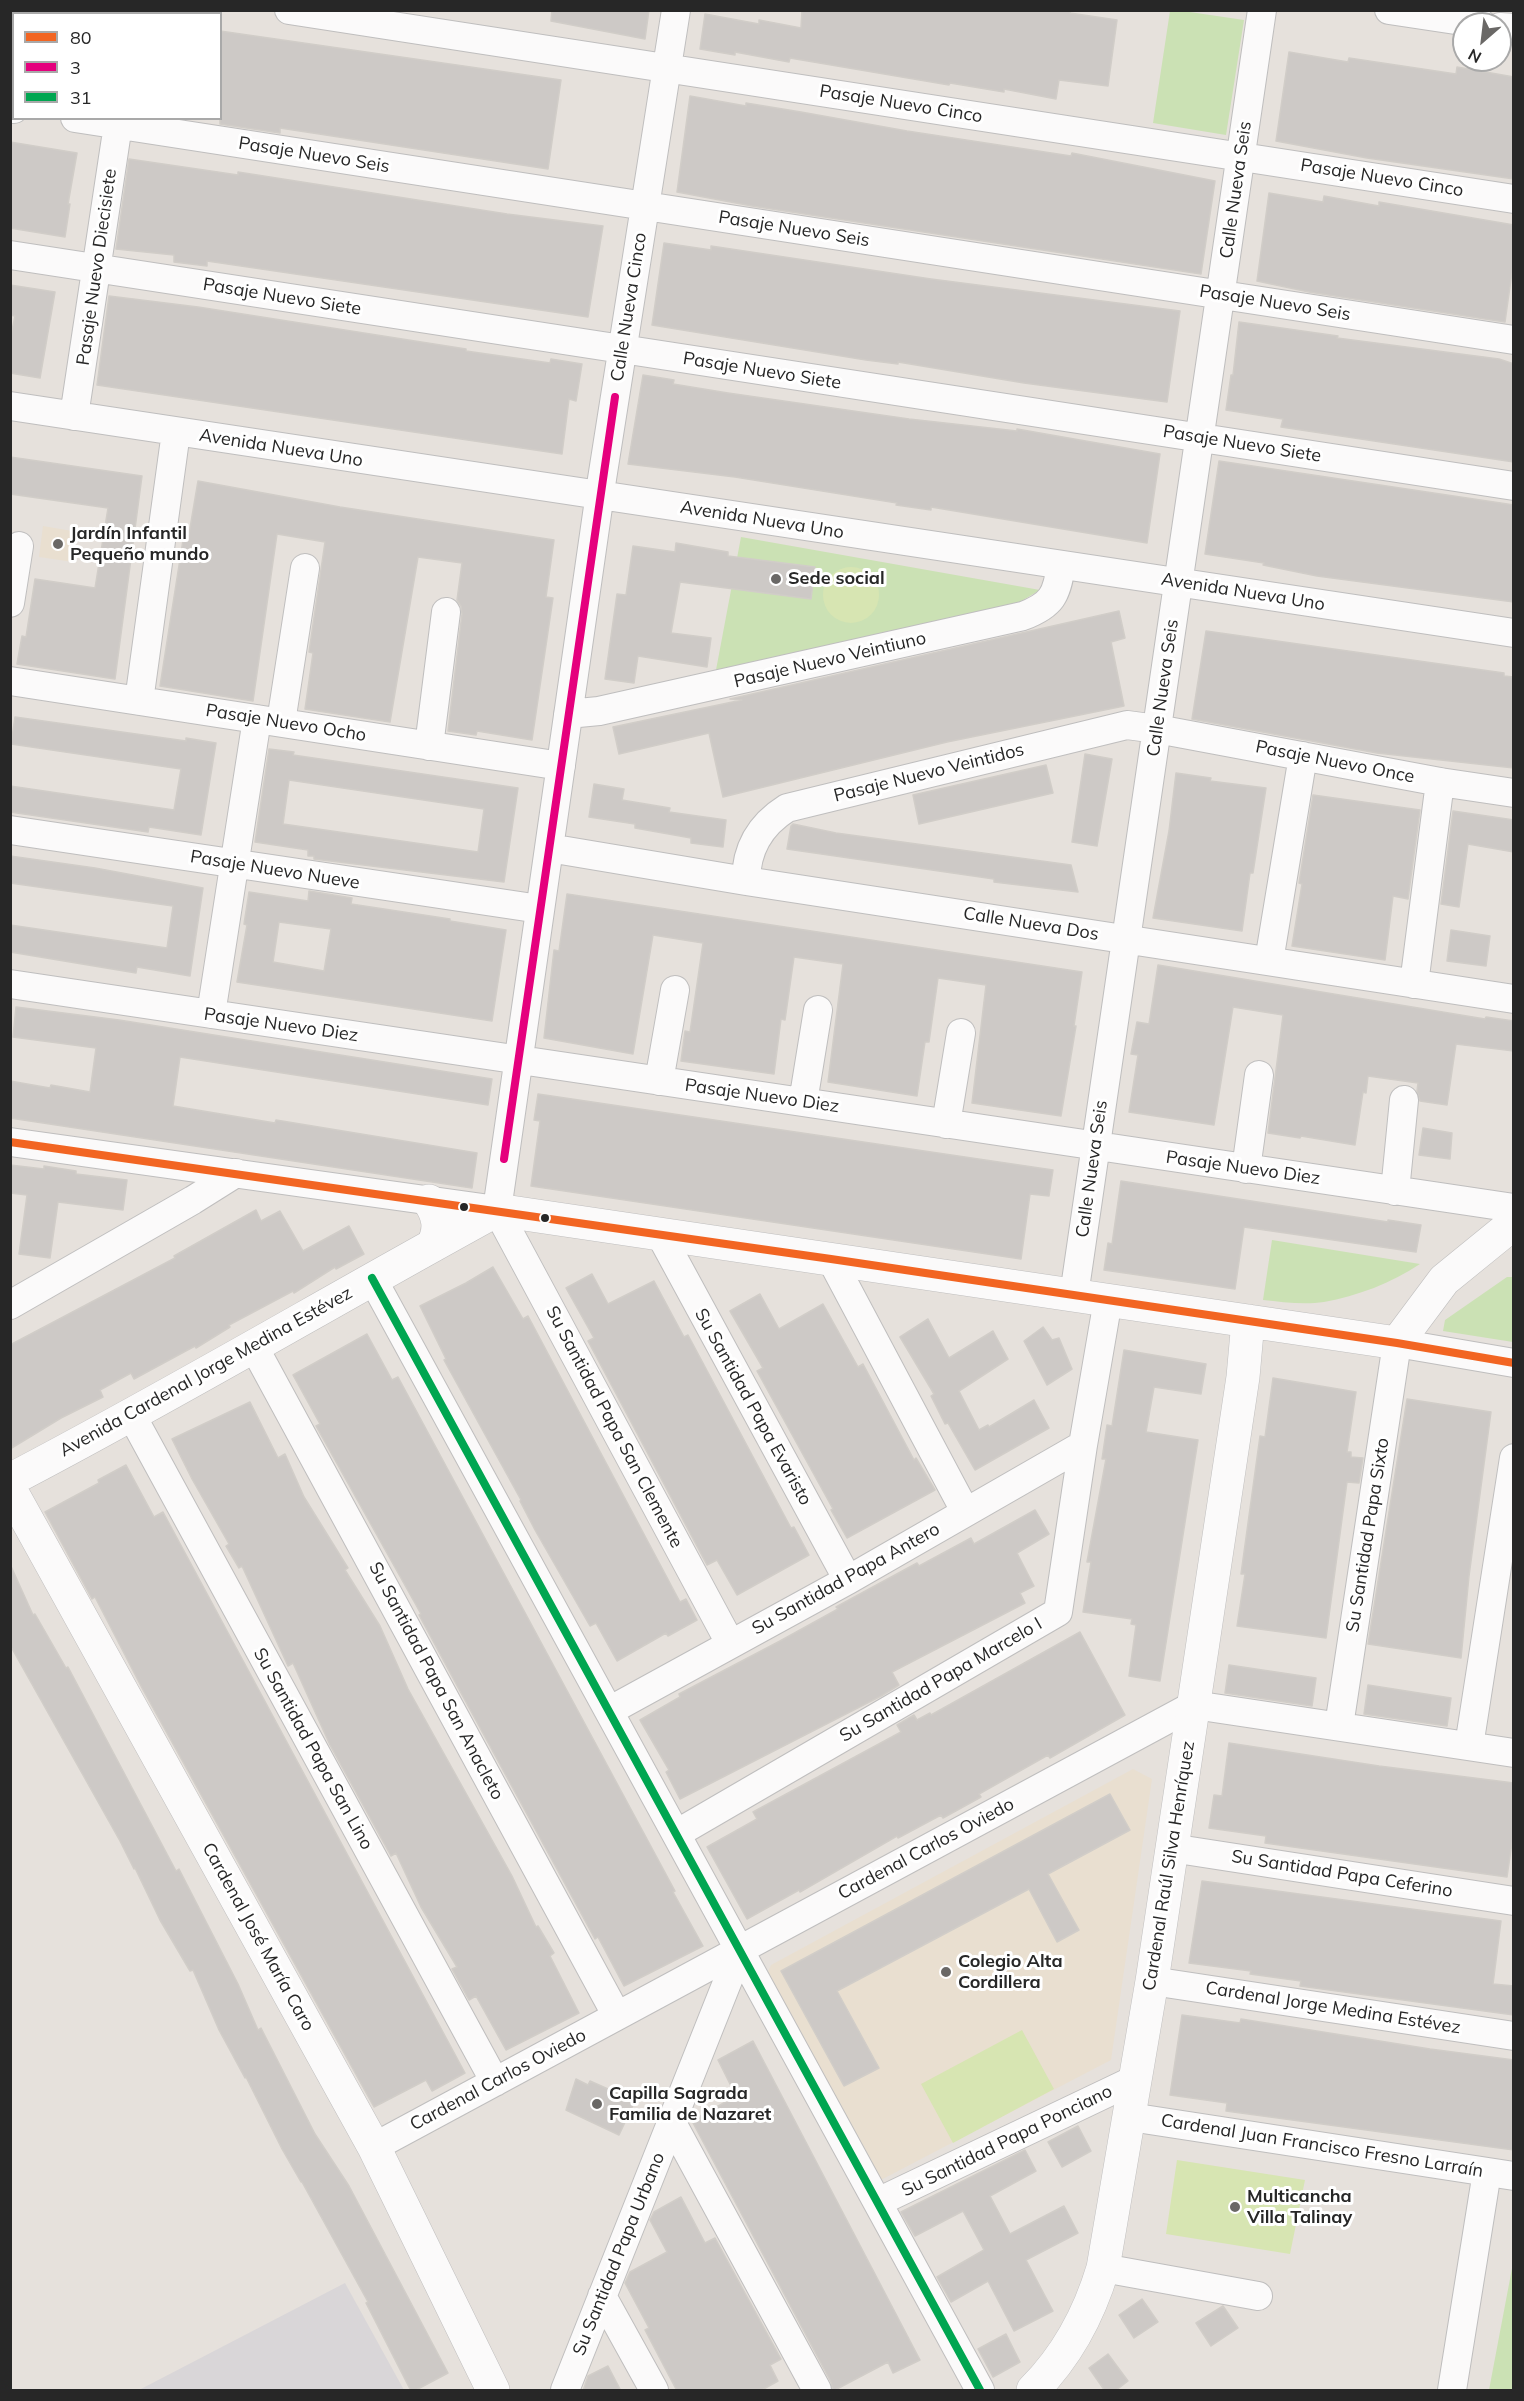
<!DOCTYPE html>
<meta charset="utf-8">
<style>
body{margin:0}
#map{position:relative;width:1524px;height:2401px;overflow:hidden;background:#e6e1dc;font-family:Mulish,sans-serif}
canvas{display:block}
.frame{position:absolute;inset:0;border:12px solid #272727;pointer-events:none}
.legend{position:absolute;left:12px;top:12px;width:210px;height:108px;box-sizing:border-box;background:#fff;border:2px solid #a9a9a9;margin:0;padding:8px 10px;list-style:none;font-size:18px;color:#272727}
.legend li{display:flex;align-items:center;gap:12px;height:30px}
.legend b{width:30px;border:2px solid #a9a9a9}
.north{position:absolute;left:1452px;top:12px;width:60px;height:60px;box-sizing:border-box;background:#fff;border:2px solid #a9a9a9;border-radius:50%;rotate:208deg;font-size:16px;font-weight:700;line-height:24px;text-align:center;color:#272727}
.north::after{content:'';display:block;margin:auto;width:21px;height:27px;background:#6a6866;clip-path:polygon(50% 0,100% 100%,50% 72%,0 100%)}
</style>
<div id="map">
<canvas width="1524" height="2401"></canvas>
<div class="frame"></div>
<ul class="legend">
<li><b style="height:8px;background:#f26522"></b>80</li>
<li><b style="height:8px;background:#e5007d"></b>3</li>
<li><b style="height:8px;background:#00a651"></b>31</li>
</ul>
<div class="north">N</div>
</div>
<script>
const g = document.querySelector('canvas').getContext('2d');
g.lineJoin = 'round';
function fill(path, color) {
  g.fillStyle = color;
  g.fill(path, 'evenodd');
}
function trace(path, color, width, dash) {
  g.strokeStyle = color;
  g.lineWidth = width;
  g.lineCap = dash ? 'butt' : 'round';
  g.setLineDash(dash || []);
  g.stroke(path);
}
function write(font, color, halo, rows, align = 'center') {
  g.font = font + ' Mulish,sans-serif';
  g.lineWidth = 6;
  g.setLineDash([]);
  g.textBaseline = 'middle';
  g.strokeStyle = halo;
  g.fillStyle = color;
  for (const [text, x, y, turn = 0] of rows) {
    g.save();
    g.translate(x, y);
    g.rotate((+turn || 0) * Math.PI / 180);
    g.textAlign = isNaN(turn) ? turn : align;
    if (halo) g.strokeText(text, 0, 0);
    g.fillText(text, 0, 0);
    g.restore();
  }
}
const industrial = new Path2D(`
 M 345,2283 L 404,2390 L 139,2390 Z`);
const education = new Path2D(`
 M 43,526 L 78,532 L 73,562 L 39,557 Z
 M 1133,1769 L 1152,1779 L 1111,2060 L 875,2183 L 764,1980 L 771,1965 Z`);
const green = new Path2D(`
 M 10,11 L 11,10 L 119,11 L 118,14 L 14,14 L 13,93 L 10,93 Z
 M 1170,11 L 1183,11 L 1244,20 L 1226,135 L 1153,123 Z
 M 741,537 L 1040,590 L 1018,603 L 716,670 Z
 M 1272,1240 L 1420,1264 C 1392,1283 1357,1296 1324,1302 C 1304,1305 1282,1302 1263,1300 Z
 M 1507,1277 L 1512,1277 L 1513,1281 L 1513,1342 L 1443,1331 L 1445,1320 Z
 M 1513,2263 L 1513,2390 L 1489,2390 Z`);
const pitch = new Path2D(`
 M823 595a28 28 0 1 1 56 0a28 28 0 1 1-56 0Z
 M 1022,2030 L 1054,2089 L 953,2143 L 921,2084 Z
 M 1177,2160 L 1305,2180 L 1290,2254 L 1166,2234 Z`);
const building = new Path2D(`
 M 552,10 L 649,10 L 645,39 L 551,21 Z
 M 802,10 L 1071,10 L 1070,13 L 1117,20 L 1108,86 L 1059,80 L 1056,99 L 1004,89 L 1004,92 L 950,83 L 949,85 L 790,58 L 789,62 L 735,52 L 735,55 L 700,49 L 705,14 L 759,24 L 759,20 L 801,28 Z
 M 220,31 L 561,80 L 548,169 L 280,128 L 280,133 L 220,124 Z
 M 1289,52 L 1348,62 L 1349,58 L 1456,74 L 1457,67 L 1514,77 L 1514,179 L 1367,158 L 1276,141 Z
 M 690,96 L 746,106 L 746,103 L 801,112 L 907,131 L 1071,156 L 1072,153 L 1215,181 L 1201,274 L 752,206 L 677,192 Z
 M 10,142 L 77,153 L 68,204 L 70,204 L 65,237 L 10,228 Z
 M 129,159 L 238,175 L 238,172 L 507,214 L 603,226 L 588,317 L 207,261 L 207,266 L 174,262 L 174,255 L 116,249 Z
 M 1269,193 L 1323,202 L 1324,196 L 1379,206 L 1379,202 L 1514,225 L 1514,258 L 1505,322 L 1309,292 L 1257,281 Z
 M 664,243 L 711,250 L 711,246 L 931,279 L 1180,311 L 1167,402 L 1024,383 L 898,362 L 898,364 L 866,360 L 652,325 Z
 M 10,285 L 55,292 L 40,378 L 10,373 L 10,340 L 15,316 L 10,315 Z
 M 109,296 L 198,307 L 466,349 L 466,351 L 550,363 L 551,359 L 582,364 L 576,401 L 569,399 L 562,454 L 97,385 Z
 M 1239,322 L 1338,336 L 1337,338 L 1499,359 L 1514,364 L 1514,462 L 1281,427 L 1283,419 L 1226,410 L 1231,375 L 1233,375 Z
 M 643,375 L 674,380 L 673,384 L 728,393 L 909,419 L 1017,431 L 1017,429 L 1160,454 L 1147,543 L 931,507 L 931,510 L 896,505 L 897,503 L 735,477 L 628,464 Z
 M 10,457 L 142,476 L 115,679 L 17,664 L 22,636 L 26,637 L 35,579 L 95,588 L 108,508 L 10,494 Z
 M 1219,461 L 1514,505 L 1514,602 L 1317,576 L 1263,565 L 1264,563 L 1205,554 Z
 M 198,481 L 340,507 L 554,540 L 546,597 L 553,598 L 532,740 L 477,731 L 476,735 L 448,731 L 462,614 L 461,606 L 457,600 L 462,563 L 418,557 L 390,722 L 305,709 L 313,653 L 309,652 L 325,542 L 277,534 L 253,701 L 160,686 L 183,540 L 188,540 Z
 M 676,543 L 728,552 L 728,556 L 815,567 L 811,599 L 680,582 L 671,633 L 711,638 L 707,667 L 638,656 L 634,683 L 605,679 L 617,594 L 626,595 L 633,546 L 675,552 Z
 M 1119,611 L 1125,638 L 1111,642 L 1124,706 L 947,742 L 723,797 L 709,733 L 619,754 L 613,727 L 742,700 L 730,699 Z
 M 1206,631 L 1504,673 L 1504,676 L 1514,677 L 1514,768 L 1377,753 L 1192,719 Z
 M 15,717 L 186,741 L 186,738 L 216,743 L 201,835 L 149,827 L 148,832 L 10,812 L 10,786 L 174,810 L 181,769 L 11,744 Z
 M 269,749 L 294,752 L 293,755 L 518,788 L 504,882 L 314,859 L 314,856 L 308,856 L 308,850 L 255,842 ZM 289,780 L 484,809 L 478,852 L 283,824 Z
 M 1085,754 L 1112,759 L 1097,846 L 1072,842 Z
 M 1046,765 L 1053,793 L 919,824 L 913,795 Z
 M 1176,773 L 1211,778 L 1210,781 L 1266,788 L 1253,873 L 1250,873 L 1242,931 L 1153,918 L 1169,831 Z
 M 594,784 L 624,789 L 622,800 L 670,808 L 669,812 L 726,820 L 723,847 L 691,843 L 691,838 L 635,828 L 635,824 L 589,817 Z
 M 1313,795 L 1420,810 L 1408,899 L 1393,896 L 1385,960 L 1292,946 L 1302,884 L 1299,883 Z
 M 1453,811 L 1514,820 L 1514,852 L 1468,844 L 1459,907 L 1441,904 Z
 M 793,824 L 836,833 L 1071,865 L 1078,892 L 994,882 L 994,879 L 787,849 L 791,826 Z
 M 10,856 L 95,868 L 203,888 L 190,976 L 137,967 L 136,973 L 10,952 L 10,925 L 167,948 L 173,906 L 10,883 Z
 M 309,891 L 352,898 L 351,904 L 450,919 L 450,921 L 506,930 L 492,1021 L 237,982 L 247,925 L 244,924 L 249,892 L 308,901 ZM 279,922 L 331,929 L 324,971 L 273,962 Z
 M 567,894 L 1082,972 L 1074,1026 L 1076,1026 L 1061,1116 L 972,1103 L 986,985 L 938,978 L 929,1042 L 925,1042 L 917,1096 L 828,1082 L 843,964 L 794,957 L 785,1020 L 781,1019 L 774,1074 L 681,1061 L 685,1031 L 690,1032 L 703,943 L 653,935 L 633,1054 L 544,1038 L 554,950 L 559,951 Z
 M 1451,930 L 1490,936 L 1486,966 L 1447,961 Z
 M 1158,965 L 1485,1019 L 1486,1017 L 1514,1021 L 1514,1051 L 1456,1044 L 1447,1105 L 1420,1101 L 1417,1091 L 1418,1083 L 1368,1076 L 1366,1093 L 1363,1092 L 1355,1145 L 1301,1136 L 1300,1138 L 1268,1133 L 1283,1015 L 1233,1007 L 1214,1125 L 1129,1112 L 1138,1055 L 1131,1054 L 1137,1022 L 1149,1024 Z
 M 16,1007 L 119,1020 L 492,1079 L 488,1105 L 180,1057 L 173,1106 L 275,1123 L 276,1120 L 477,1153 L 472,1188 L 10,1118 L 10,1081 L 50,1088 L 51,1085 L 90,1092 L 96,1048 L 13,1037 Z
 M 538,1094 L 1053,1170 L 1049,1196 L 1030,1194 L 1021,1259 L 531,1186 L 540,1121 L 534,1120 Z
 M 1423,1128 L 1452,1133 L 1450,1159 L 1419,1155 Z
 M 10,1165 L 44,1169 L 44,1166 L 76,1171 L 76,1174 L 127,1180 L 123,1210 L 58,1202 L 50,1258 L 19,1254 L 27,1195 L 10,1193 Z
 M 1121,1181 L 1388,1222 L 1388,1220 L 1421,1225 L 1416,1252 L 1244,1227 L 1235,1289 L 1104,1270 L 1108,1243 L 1112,1244 Z
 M 256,1210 L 261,1221 L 280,1211 L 303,1251 L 349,1226 L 364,1254 L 336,1269 L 335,1267 L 294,1293 L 293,1291 L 229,1325 L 230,1327 L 196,1348 L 195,1346 L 134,1379 L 131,1373 L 100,1390 L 103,1397 L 61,1418 L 10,1449 L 10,1345 L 175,1258 L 174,1256 Z
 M 493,1267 L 523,1319 L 528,1316 L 680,1602 L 686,1599 L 697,1620 L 668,1636 L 666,1633 L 617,1661 L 596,1623 L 590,1626 L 535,1530 L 520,1501 L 521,1500 L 444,1360 L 446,1359 L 420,1306 L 466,1283 Z
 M 592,1274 L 608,1304 L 654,1281 L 684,1337 L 688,1335 L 791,1528 L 794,1527 L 809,1555 L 737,1595 L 717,1560 L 707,1565 L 588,1341 L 594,1338 L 566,1288 Z
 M 760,1294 L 779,1329 L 823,1304 L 858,1367 L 863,1364 L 914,1460 L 916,1458 L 935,1490 L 847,1538 L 831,1510 L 833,1509 L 757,1371 L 763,1368 L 730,1311 Z
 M 928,1319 L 949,1358 L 993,1331 L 1008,1359 L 959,1391 L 979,1430 L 988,1425 L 989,1427 L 1034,1400 L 1049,1428 L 975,1470 L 948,1423 L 945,1424 L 931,1396 L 934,1394 L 900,1337 Z
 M 1043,1327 L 1052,1340 L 1059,1338 L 1072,1369 L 1047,1385 L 1024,1341 Z
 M 367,1334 L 392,1380 L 398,1377 L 675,1891 L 673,1892 L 703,1946 L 624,1986 L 598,1937 L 595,1939 L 461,1693 L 419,1615 L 421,1614 L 316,1426 L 320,1424 L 293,1375 Z
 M 1124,1350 L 1206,1364 L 1201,1394 L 1154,1387 L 1146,1432 L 1198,1440 L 1160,1681 L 1129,1676 L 1136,1625 L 1131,1624 L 1132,1619 L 1083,1612 L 1091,1562 L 1087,1562 L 1106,1459 L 1102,1459 L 1107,1425 L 1112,1426 Z
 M 1273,1378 L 1356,1392 L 1347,1452 L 1351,1452 L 1351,1457 L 1363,1458 L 1359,1483 L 1347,1482 L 1326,1638 L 1237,1626 L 1245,1574 L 1241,1574 L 1260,1436 L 1265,1437 Z
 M 1407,1399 L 1491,1412 L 1469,1576 L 1461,1658 L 1368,1644 Z
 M 250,1402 L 278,1458 L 285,1454 L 304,1497 L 348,1568 L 345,1570 L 380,1626 L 408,1689 L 512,1876 L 536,1927 L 538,1926 L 554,1953 L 550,1956 L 579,2013 L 506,2050 L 476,1996 L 469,2000 L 452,1969 L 457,1967 L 421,1907 L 396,1853 L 391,1856 L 330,1745 L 293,1663 L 288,1666 L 242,1566 L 239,1568 L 226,1546 L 229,1544 L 192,1479 L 172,1439 Z
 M 126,1465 L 154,1517 L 163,1512 L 465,2073 L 432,2091 L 426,2080 L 374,2107 L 142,1688 L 95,1597 L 92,1599 L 45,1512 L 99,1483 L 98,1480 Z
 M 1035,1510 L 1049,1534 L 1017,1553 L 1034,1586 L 1020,1593 L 1025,1603 L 892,1672 L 899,1685 L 881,1696 L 680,1799 L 666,1772 L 669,1770 L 640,1720 L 680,1697 L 679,1694 L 780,1641 L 838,1609 L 836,1607 L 917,1563 L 919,1566 L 971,1538 L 974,1544 Z
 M 10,1564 L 33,1615 L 35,1614 L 66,1668 L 68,1667 L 176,1871 L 179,1869 L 238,1984 L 258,2030 L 261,2028 L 315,2134 L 349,2186 L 448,2373 L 414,2391 L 411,2391 L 366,2303 L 368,2302 L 302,2182 L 301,2182 L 282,2149 L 246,2077 L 245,2078 L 219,2030 L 193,1970 L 190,1971 L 160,1920 L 135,1868 L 134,1869 L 120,1841 L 10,1645 Z
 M 1080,1632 L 1125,1715 L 1050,1758 L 1048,1755 L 979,1794 L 981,1797 L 943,1818 L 941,1815 L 898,1838 L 897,1836 L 800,1892 L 799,1890 L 747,1919 L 707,1847 L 757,1819 L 753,1812 L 901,1732 L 897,1725 L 914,1715 L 917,1720 L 930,1713 L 931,1715 Z
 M 1229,1665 L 1316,1678 L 1312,1706 L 1225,1693 Z
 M 1368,1685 L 1451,1698 L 1447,1726 L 1364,1714 Z
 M 1229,1743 L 1379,1766 L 1514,1783 L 1514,1829 L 1507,1877 L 1265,1843 L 1266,1836 L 1209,1828 L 1214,1795 L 1222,1796 Z
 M 1110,1794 L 1130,1830 L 1048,1874 L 1079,1930 L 1057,1942 L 1029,1889 L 837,1991 L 879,2068 L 844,2086 L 781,1971 Z
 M 1202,1881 L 1501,1921 L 1493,1984 L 1514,1986 L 1514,2015 L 1300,1986 L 1301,1981 L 1250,1974 L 1251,1971 L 1189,1963 Z
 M 1182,2015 L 1240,2023 L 1241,2019 L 1430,2049 L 1514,2060 L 1514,2150 L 1226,2111 L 1227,2103 L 1170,2095 Z
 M 753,2041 L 920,2360 L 893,2373 L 888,2362 L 833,2391 L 831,2382 L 692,2121 L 736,2096 L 718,2060 Z
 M 576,2079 L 588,2085 L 590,2081 L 635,2101 L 619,2135 L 566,2110 Z
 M 1078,2126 L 1091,2151 L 1062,2167 L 1048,2142 Z
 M 1025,2150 L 1036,2171 L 990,2196 L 1010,2234 L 1064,2206 L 1078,2233 L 1026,2260 L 1053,2311 L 1014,2331 L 988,2281 L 951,2302 L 937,2277 L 984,2250 L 963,2211 L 915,2236 L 901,2212 Z
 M 681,2197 L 705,2243 L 715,2238 L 781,2359 L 770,2365 L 778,2381 L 760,2391 L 677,2391 L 645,2330 L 649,2328 L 625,2283 L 630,2272 L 667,2252 L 650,2220 L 654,2212 Z
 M 1142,2299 L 1158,2322 L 1134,2338 L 1119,2315 Z
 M 1223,2306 L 1238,2328 L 1211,2346 L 1196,2323 Z
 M 1006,2334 L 1020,2362 L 993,2377 L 978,2349 Z
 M 1108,2354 L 1128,2381 L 1115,2391 L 1105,2391 L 1089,2368 Z
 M 608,2366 L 621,2391 L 583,2391 L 588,2376 Z`);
const street = new Path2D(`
 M 289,10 L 1514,199
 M 1389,10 L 1482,24
 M 135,14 L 135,10
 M 1500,27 L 1514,28
 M 10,109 L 14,109
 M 75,118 L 1514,340
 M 10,255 L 1514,486
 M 10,406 L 1514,633
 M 74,416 L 119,118
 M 10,603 L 19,546
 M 10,681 L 561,766
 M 139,701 L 176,432
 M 568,714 L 599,711 L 1023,616 C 1052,605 1057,595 1061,565
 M 281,722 L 305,568
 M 429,746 L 446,612
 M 10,830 L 540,909
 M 549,848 L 746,881 L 1514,999
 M 746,881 C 746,849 760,825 787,808 L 1127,725 L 1157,729 L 1440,782 L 1514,793
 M 1269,961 L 1303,756
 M 10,984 L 1514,1208
 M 1414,984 L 1440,782
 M 211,1014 L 257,719
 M 659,1081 L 675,990
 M 803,1102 L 818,1010
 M 946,1124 L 961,1033
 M 10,1142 L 497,1210
 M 1246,1169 L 1259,1075
 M 1395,1191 L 1404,1100
 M 497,1210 L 602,479 L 676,10
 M 497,1210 L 730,1643
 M 660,1234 L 848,1580
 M 831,1259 L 965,1511
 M 372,1278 L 980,2390
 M 1074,1295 L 1262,10
 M 10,1305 L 193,1200 L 236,1173
 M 254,1347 L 617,2016
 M 132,1416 L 495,2082
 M 609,1711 L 848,1580 L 1083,1445
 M 1339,1726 L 1397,1343 L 1514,1363
 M 1469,1746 L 1514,1458
 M 676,1834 L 1058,1612 L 1083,1445 L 1108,1300
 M 1171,1848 L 1514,1901
 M 1152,1981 L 1514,2036
 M 1130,2117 L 1514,2176
 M 672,2123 L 817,2390
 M 374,2147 L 1194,1705 L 1514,1753
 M 878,2202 L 1136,2079
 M 1103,2268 L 1258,2296
 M 602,2296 L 654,2390
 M 565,2390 L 740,1950
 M 1452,2390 L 1487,2172`);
const secondary = new Path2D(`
 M 429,1201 C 439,1216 441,1229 433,1245
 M 10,1480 C 175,1394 334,1299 497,1210 L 1397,1343 L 1444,1280 L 1514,1223
 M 10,1489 L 374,2147 L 493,2390
 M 1033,2390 C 1068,2355 1089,2315 1103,2268 L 1152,1981 L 1243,1377 L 1248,1321`);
const bus1 = new Path2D(`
 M 10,1142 L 831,1259 L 1397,1343 L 1514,1363`);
const bus2 = new Path2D(`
 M 504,1159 L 615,397`);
const bus3 = new Path2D(`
 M 372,1278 L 980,2390`);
const markers = [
 [58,544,6,"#6a6866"],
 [776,579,6,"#6a6866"],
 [464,1207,5,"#272727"],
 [545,1218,5,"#272727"],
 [946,1972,6,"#6a6866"],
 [597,2104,6,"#6a6866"],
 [1235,2207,6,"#6a6866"]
];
const streetNames = [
 ["Pasaje Nuevo Cinco",901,104,9],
 ["Pasaje Nuevo Seis",314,155,9],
 ["Pasaje Nuevo Cinco",1382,178,9],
 ["Calle Nueva Seis",1236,190,-82],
 ["Pasaje Nuevo Seis",794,229,9],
 ["Pasaje Nuevo Diecisiete",97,267,-82],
 ["Pasaje Nuevo Siete",282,297,9],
 ["Pasaje Nuevo Seis",1275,303,9],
 ["Calle Nueva Cinco",629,307,-81],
 ["Pasaje Nuevo Siete",762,371,9],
 ["Pasaje Nuevo Siete",1242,444,9],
 ["Avenida Nueva Uno",281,448,9],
 ["Avenida Nueva Uno",762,520,9],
 ["Avenida Nueva Uno",1243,592,9],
 ["Pasaje Nuevo Veintiuno",830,660,-13],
 ["Calle Nueva Seis",1163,688,-82],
 ["Pasaje Nuevo Ocho",286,723,9],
 ["Pasaje Nuevo Once",1335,762,11],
 ["Pasaje Nuevo Veintidos",929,773,-14],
 ["Pasaje Nuevo Nueve",275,870,9],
 ["Calle Nueva Dos",1031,924,9],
 ["Pasaje Nuevo Diez",281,1025,8],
 ["Pasaje Nuevo Diez",762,1096,8],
 ["Pasaje Nuevo Diez",1243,1168,8],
 ["Calle Nueva Seis",1092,1169,-82],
 ["Avenida Cardenal Jorge Medina Estévez",206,1372,-29],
 ["Su Santidad Papa Evaristo",753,1407,61],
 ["Su Santidad Papa San Clemente",614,1427,62],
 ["Su Santidad Papa Sixto",1368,1535,-81],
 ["Su Santidad Papa Antero",846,1579,-29],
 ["Su Santidad Papa Marcelo I",941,1680,-30],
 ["Su Santidad Papa San Anacleto",436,1681,62],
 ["Su Santidad Papa San Lino",313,1749,61],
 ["Cardenal Carlos Oviedo",926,1849,-28],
 ["Cardenal Raúl Silva Henríquez",1169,1866,-81],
 ["Su Santidad Papa Ceferino",1342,1874,9],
 ["Cardenal José María Caro",258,1937,61],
 ["Cardenal Jorge Medina Estévez",1333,2008,9],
 ["Cardenal Carlos Oviedo",498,2080,-28],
 ["Su Santidad Papa Ponciano",1007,2141,-26],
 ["Cardenal Juan Francisco Fresno Larraín",1322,2146,9],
 ["Su Santidad Papa Urbano",619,2254,-68]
];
const poiNames = [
 ["Jardín Infantil",70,534],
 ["Pequeño mundo",70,555],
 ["Sede social",788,579],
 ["Colegio Alta",958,1962],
 ["Cordillera",958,1983],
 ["Capilla Sagrada",609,2094],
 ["Familia de Nazaret",609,2115],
 ["Multicancha",1247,2197],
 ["Villa Talinay",1247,2218]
];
fill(industrial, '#d9d6d8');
fill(education, '#e9dfd0');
fill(green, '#cbe1b4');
fill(pitch, '#d7e5b2');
fill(building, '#cdc9c6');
trace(building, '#d1cdc8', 1.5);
trace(street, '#bfbebe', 30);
trace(secondary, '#bfbebe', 34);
trace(street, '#fbfafa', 28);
trace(secondary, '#fbfafa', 33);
trace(bus1, '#f26522', 8);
trace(bus2, '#e5007d', 8);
trace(bus3, '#00a651', 8);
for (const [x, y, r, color] of markers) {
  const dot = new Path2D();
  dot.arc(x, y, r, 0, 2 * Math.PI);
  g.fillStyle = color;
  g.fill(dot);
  trace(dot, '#fff', 2);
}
write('18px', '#272727', '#fff', streetNames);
write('bold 18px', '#272727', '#fff', poiNames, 'left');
</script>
